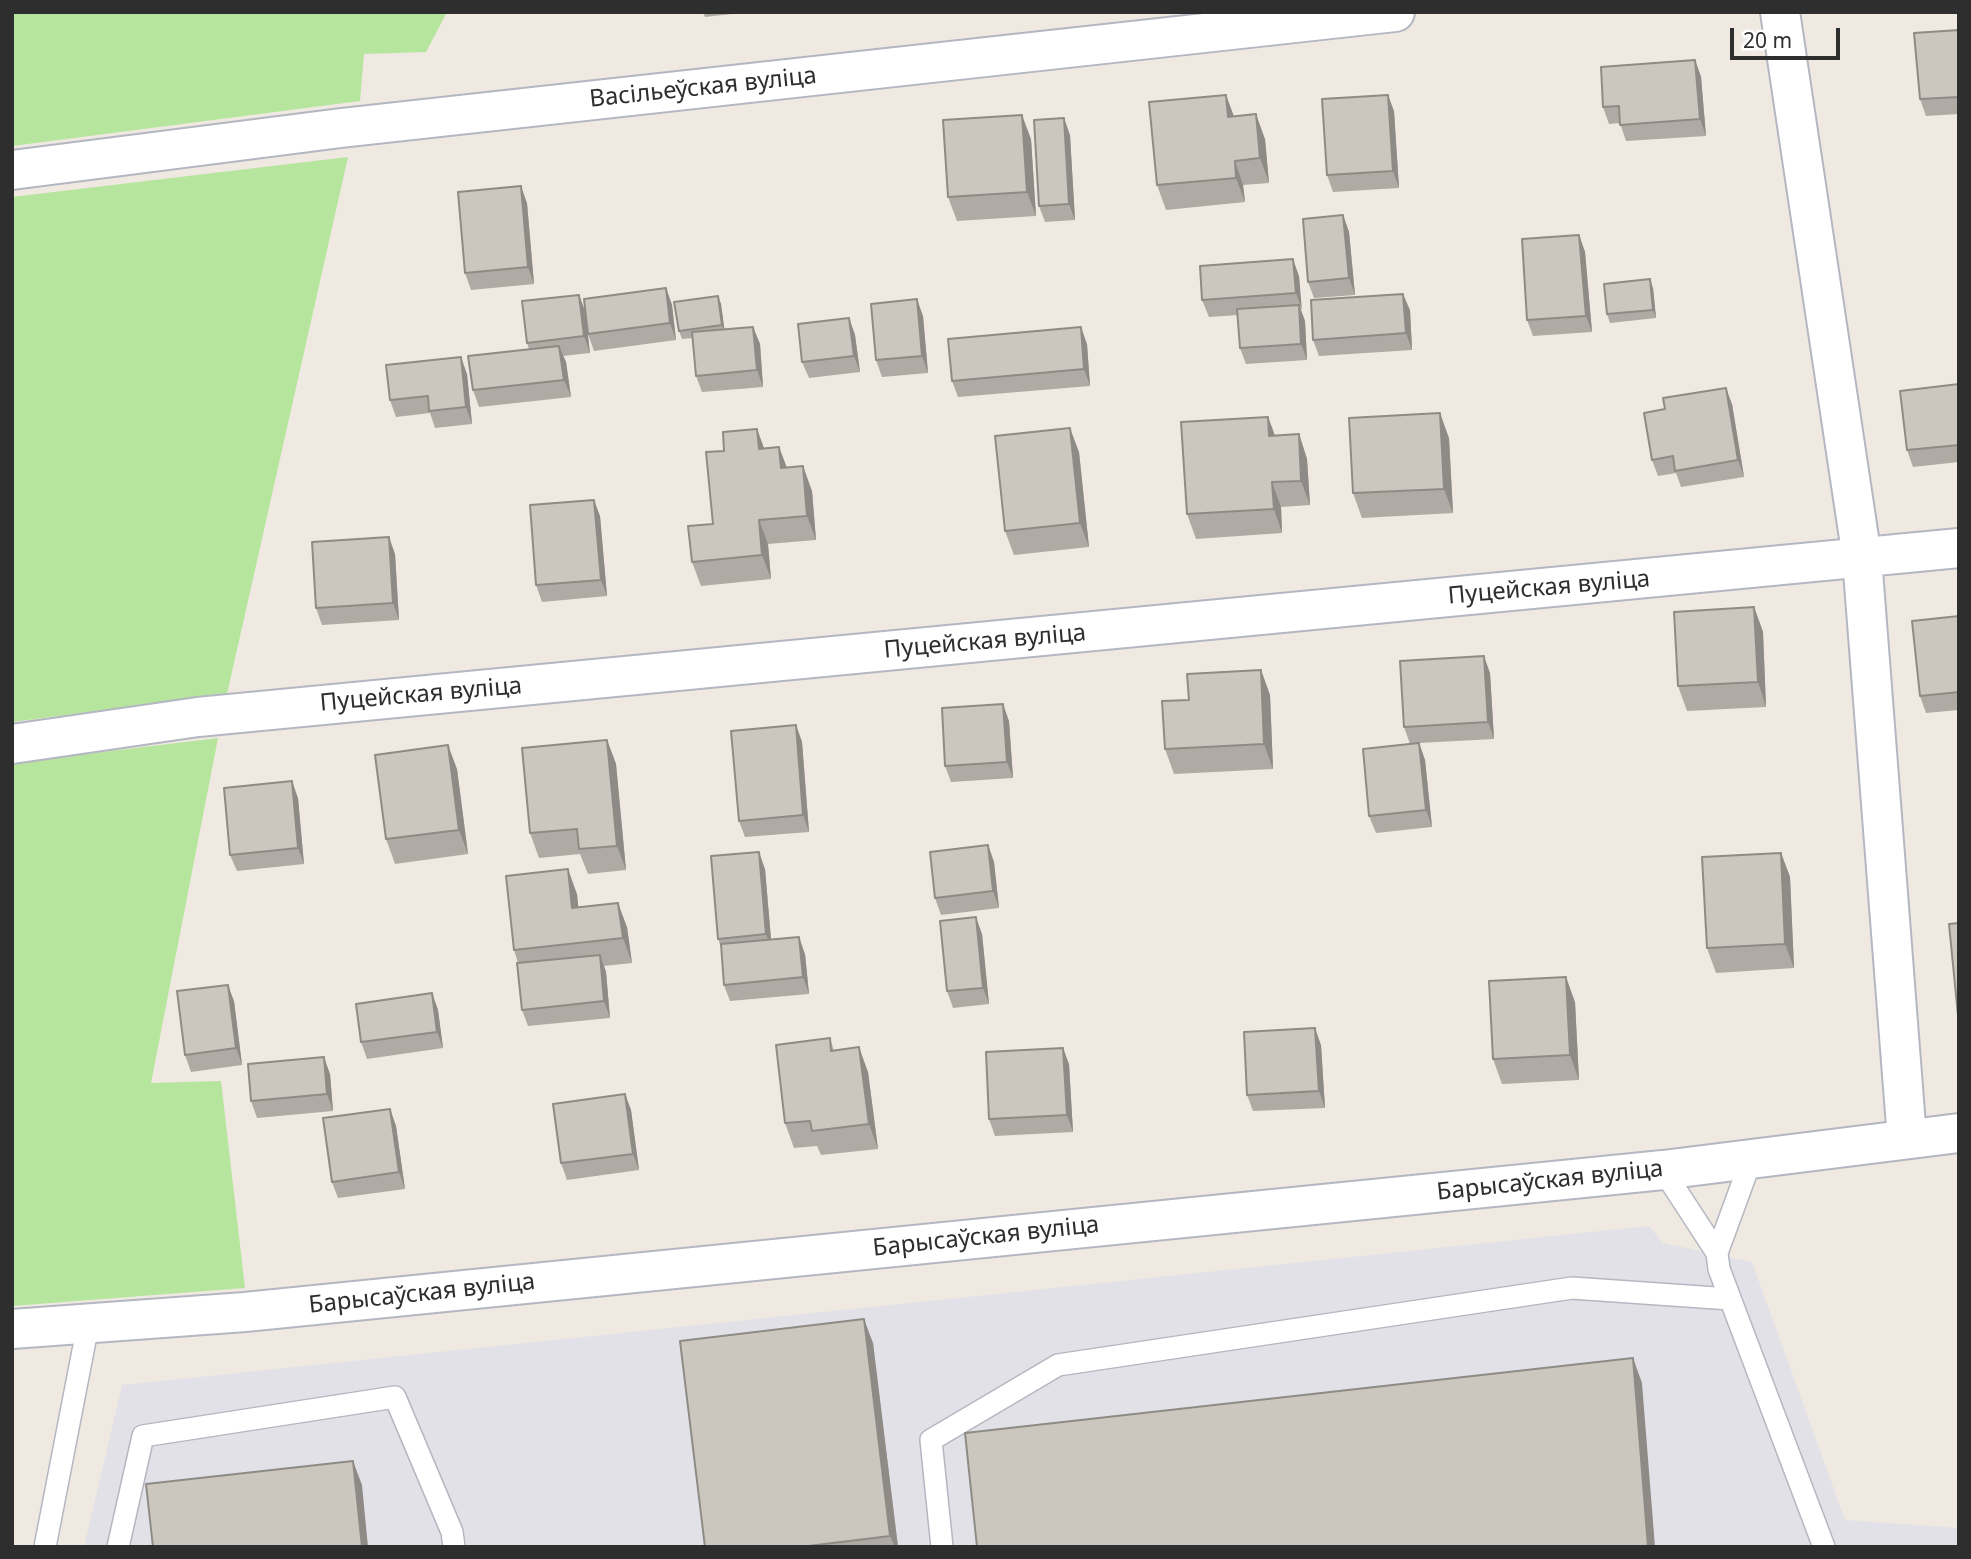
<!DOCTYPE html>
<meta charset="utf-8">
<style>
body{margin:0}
#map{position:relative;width:1971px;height:1559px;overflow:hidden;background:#efe9e1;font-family:"Noto Sans",sans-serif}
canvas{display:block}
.frame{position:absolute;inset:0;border:14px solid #2e2e2e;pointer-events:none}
.scale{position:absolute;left:1730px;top:28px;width:110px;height:32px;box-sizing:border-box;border:4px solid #2e2e2e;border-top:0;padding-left:9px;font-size:21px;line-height:24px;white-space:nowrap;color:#2e2e2e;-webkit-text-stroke:5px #fff;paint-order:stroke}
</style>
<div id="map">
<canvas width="1971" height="1559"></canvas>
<div class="frame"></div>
<div class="scale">20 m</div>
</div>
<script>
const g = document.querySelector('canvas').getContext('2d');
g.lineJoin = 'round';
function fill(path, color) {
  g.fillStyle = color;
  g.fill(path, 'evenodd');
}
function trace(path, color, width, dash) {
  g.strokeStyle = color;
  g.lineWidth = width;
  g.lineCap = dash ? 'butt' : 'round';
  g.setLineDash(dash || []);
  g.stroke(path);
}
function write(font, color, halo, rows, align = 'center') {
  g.font = font + ' "Noto Sans",sans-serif';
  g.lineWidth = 6;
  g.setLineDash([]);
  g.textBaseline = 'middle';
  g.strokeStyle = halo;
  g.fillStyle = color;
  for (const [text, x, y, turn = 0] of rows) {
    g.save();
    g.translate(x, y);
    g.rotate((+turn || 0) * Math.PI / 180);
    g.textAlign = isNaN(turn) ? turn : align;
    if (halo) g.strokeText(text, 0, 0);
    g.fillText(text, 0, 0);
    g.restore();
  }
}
const industrial = new Path2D(`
 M 1649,1226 L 1663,1243 L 1752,1262 L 1845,1520 L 1959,1528 L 1959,1547 L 84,1547 L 122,1385 Z`);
const green = new Path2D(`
 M 12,12 L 447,12 L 426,52 L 364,54 L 360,101 L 12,146 Z
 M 348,157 L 227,694 L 12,722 L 12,197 Z
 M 218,738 L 151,1083 L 221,1081 L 245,1288 L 12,1306 L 12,763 Z`);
const lane = new Path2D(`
 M 1751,1160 L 1717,1253 L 1719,1269 L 1824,1547
 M 1663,1170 L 1717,1253
 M 45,1547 L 88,1325
 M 118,1547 L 143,1436 L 395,1397 L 452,1532 L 454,1547
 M 942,1547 L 931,1440 L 1058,1365 L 1572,1288 L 1730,1299`);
const street = new Path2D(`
 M 1780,12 L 1862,558 L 1907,1139
 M 12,170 L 341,128 L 1395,12
 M 12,744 L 198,717 L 1959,548
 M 12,1329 L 245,1312 L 1663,1170 L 1959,1133`);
const wall = new Path2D(`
 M 703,12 L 750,12 L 705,17 Z
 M 1959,30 L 1959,114 L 1926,116 L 1920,99 Z
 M 1695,60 L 1701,77 L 1706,136 L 1626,141 L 1620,123 L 1609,124 L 1603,107 Z
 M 1394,111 L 1399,188 L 1333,192 L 1327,175 Z
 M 1233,116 L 1265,139 L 1269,183 L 1243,185 L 1245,202 L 1166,210 L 1157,185 Z
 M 1070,135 L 1075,220 L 1045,222 L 1039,206 Z
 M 1031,139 L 1036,216 L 957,221 L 948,197 Z
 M 527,203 L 534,284 L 471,290 L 465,273 Z
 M 1343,215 L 1349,232 L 1355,295 L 1314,298 L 1308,282 Z
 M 1579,235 L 1585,252 L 1592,332 L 1533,336 L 1527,320 Z
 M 1299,276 L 1301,310 L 1305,321 L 1307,360 L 1246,364 L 1240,348 L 1238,315 L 1209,317 L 1202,300 Z
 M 666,288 L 672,305 L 676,340 L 594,351 L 588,334 Z
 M 1653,288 L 1656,318 L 1610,323 L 1607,314 Z
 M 579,295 L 585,311 L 590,353 L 563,356 L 566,362 L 571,397 L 479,407 L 473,390 L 529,349 L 527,343 Z
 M 718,296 L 721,304 L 724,329 L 753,327 L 760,344 L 763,387 L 702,392 L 696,376 L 693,338 L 682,339 L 679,331 Z
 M 1410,310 L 1412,350 L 1319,356 L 1313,340 Z
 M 923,316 L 928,373 L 882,377 L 876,360 Z
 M 849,318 L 855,335 L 860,372 L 809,378 L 802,362 Z
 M 1087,344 L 1090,386 L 958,397 L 952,381 Z
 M 467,374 L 472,424 L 435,428 L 430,413 L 396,417 L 390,400 Z
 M 1959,384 L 1959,462 L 1913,467 L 1907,450 Z
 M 1732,404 L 1744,477 L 1681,487 L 1676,473 L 1658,476 L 1652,460 Z
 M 1268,417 L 1275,436 L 1299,434 L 1307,459 L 1310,505 L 1281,507 L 1282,533 L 1196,539 L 1187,514 Z
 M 757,429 L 764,448 L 779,447 L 787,468 L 812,491 L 816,540 L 768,544 L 771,579 L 701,586 L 692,562 L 713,524 L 724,451 Z
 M 1449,438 L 1453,513 L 1362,518 L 1353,493 Z
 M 1079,452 L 1089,547 L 1014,555 L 1005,531 Z
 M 600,516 L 607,596 L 542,602 L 536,585 Z
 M 395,554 L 399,620 L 322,625 L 316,608 Z
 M 1754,607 L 1763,632 L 1766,707 L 1687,711 L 1678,686 Z
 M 1959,616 L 1959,710 L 1926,713 L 1920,696 Z
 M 1261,670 L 1270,695 L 1273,769 L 1174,774 L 1165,749 L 1189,700 Z
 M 1490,673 L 1494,739 L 1419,743 L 1425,760 L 1432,827 L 1376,833 L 1369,816 L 1410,744 L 1404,727 Z
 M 1009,721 L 1013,778 L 951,782 L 945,766 Z
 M 796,725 L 802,742 L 809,832 L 745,837 L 739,821 Z
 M 607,740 L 616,764 L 626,870 L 588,874 L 580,854 L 539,858 L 530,833 Z
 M 457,769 L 468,854 L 395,864 L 386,839 Z
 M 298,798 L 304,864 L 237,871 L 230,855 Z
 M 988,845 L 994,862 L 999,908 L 941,915 L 935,898 Z
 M 1781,853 L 1790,877 L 1794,968 L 1716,973 L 1707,948 Z
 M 765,869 L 771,939 L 805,954 L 809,994 L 730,1001 L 724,985 L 721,947 L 718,939 Z
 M 577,894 L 578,907 L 627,927 L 632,963 L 604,966 L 606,972 L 610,1018 L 528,1026 L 522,1010 L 518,963 L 514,950 Z
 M 982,934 L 989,1004 L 953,1008 L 947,991 Z
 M 432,993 L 438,1010 L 443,1048 L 367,1059 L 361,1042 Z
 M 234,1001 L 242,1065 L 191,1072 L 185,1055 Z
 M 1575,1002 L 1579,1080 L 1502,1084 L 1493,1059 Z
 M 830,1038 L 834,1051 L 868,1072 L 878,1149 L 821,1155 L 817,1146 L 794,1148 L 785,1123 Z
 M 1321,1045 L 1325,1108 L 1253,1111 L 1247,1095 Z
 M 1069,1064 L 1073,1132 L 995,1136 L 989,1119 Z
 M 330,1074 L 333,1111 L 257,1118 L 251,1101 Z
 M 625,1094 L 631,1110 L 639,1170 L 567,1180 L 561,1163 Z
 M 390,1109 L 396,1126 L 405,1189 L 338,1198 L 332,1182 Z
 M 873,1343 L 898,1547 L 705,1547 Z`);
const shadedWall = new Path2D(`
 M 1695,60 L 1701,77 L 1706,136 L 1700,119 Z
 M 1226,95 L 1235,119 L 1228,117 Z
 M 1388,95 L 1394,111 L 1399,188 L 1393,171 Z
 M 1256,114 L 1265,139 L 1269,183 L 1260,158 Z
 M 1022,115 L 1031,139 L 1036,216 L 1027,192 Z
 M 1064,118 L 1070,135 L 1075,220 L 1069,204 Z
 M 1235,161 L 1243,185 L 1245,202 L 1236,178 Z
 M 521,186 L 527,203 L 534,284 L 528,267 Z
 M 1343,215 L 1349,232 L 1355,295 L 1349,278 Z
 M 1579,235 L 1585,252 L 1592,332 L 1586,316 Z
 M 1293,259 L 1299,276 L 1302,310 L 1296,293 Z
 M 1650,279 L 1653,288 L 1656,318 L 1653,310 Z
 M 666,288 L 672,305 L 676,340 L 670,323 Z
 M 1403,294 L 1410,310 L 1412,350 L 1406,333 Z
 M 579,295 L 585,311 L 590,353 L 584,336 Z
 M 718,296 L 721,304 L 725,333 L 722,325 Z
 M 917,299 L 923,316 L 928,373 L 922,356 Z
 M 1299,305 L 1305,321 L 1307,360 L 1301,344 Z
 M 849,318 L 855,335 L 860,372 L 854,356 Z
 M 753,327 L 760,344 L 763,387 L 757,370 Z
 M 1081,327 L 1087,344 L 1090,386 L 1084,369 Z
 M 559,346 L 566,362 L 571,397 L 564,380 Z
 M 461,357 L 467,374 L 472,424 L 466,407 Z
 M 1726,388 L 1732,404 L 1744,477 L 1738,460 Z
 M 1440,413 L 1449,438 L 1453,513 L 1444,489 Z
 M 1268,417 L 1277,441 L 1269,436 Z
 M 1070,428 L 1079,452 L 1089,547 L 1080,523 Z
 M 757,429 L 766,454 L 759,449 Z
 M 1299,434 L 1307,459 L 1310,505 L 1301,481 Z
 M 779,447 L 788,471 L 781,468 Z
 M 803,466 L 812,491 L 816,540 L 807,516 Z
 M 1272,482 L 1281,507 L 1282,533 L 1274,509 Z
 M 594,500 L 600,516 L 607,596 L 601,580 Z
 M 759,520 L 768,544 L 771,579 L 762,555 Z
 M 389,537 L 395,554 L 399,620 L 393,603 Z
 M 1754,607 L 1763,632 L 1766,707 L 1758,682 Z
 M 1484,656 L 1490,673 L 1494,739 L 1488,722 Z
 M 1261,670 L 1270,695 L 1273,769 L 1264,744 Z
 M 1003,704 L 1009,721 L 1013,778 L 1007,762 Z
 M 796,725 L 802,742 L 809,832 L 803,815 Z
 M 607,740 L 616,764 L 626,870 L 617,846 Z
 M 1419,743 L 1425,760 L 1432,827 L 1426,810 Z
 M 448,745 L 457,769 L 468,854 L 459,830 Z
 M 292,781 L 298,798 L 304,864 L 298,848 Z
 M 988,845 L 994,862 L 999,908 L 993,891 Z
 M 759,852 L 765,869 L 772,951 L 766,934 Z
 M 1781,853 L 1790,877 L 1794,968 L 1785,944 Z
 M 568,869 L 577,894 L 581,933 L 572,908 Z
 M 618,903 L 627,927 L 632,963 L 623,938 Z
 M 976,917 L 982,934 L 989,1004 L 983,988 Z
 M 799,937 L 805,954 L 809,994 L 803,977 Z
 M 600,955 L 606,972 L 610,1018 L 604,1001 Z
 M 1566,977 L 1575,1002 L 1579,1080 L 1570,1055 Z
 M 228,985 L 234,1001 L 242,1065 L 236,1048 Z
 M 432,993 L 438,1010 L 443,1048 L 437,1032 Z
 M 1315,1028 L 1321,1045 L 1325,1108 L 1319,1091 Z
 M 859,1047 L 868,1072 L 878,1149 L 869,1124 Z
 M 1063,1048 L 1069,1064 L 1073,1132 L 1067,1115 Z
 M 324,1057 L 330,1074 L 333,1111 L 327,1094 Z
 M 625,1094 L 631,1110 L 639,1170 L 633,1154 Z
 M 390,1109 L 396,1126 L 405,1189 L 399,1172 Z
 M 864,1319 L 873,1343 L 898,1547 L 895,1547 L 890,1536 Z
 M 1633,1358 L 1642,1383 L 1655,1547 L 1648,1547 Z
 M 353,1461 L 362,1485 L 368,1547 L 362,1547 Z`);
const building = new Path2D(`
 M 1959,30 L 1959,97 L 1920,99 L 1914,33 Z
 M 1695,60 L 1700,119 L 1620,125 L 1619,106 L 1603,107 L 1601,67 Z
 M 1226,95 L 1228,117 L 1256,114 L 1260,158 L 1235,161 L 1236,178 L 1157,185 L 1149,102 Z
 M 1388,95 L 1393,171 L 1327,175 L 1322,99 Z
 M 1022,115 L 1027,192 L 948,197 L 943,120 Z
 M 1064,118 L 1069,204 L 1039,206 L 1034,120 Z
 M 521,186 L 528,267 L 465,273 L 458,192 Z
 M 1343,215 L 1349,278 L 1308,282 L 1303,219 Z
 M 1579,235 L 1586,316 L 1527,320 L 1522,239 Z
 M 1293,259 L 1296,293 L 1202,300 L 1200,266 Z
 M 1650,279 L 1653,310 L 1607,314 L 1604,284 Z
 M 666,288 L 670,323 L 588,334 L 584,299 Z
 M 1403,294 L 1406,333 L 1313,340 L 1311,300 Z
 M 579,295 L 584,336 L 527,343 L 522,301 Z
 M 718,296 L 722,325 L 679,331 L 674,302 Z
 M 917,299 L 922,356 L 876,360 L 871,304 Z
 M 1299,305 L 1301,344 L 1240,348 L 1237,309 Z
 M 849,318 L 854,356 L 802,362 L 798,324 Z
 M 753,327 L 757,370 L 696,376 L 692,332 Z
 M 1081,327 L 1084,369 L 952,381 L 948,339 Z
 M 559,346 L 564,380 L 473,390 L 468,356 Z
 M 461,357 L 466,407 L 429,411 L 428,396 L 390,400 L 386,365 Z
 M 1959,384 L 1959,445 L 1907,450 L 1900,391 Z
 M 1726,388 L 1738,460 L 1675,471 L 1673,456 L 1652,460 L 1644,413 L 1665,409 L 1663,398 Z
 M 1440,413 L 1444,489 L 1353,493 L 1349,418 Z
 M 1268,417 L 1269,436 L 1299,434 L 1301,481 L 1272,482 L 1274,509 L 1187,514 L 1181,422 Z
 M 1070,428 L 1080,523 L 1005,531 L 995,436 Z
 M 757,429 L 759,449 L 779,447 L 781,468 L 803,466 L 807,516 L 759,520 L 762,555 L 692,562 L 688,526 L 713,524 L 706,452 L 724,451 L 723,432 Z
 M 594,500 L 601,580 L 536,585 L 530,505 Z
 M 389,537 L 393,603 L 316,608 L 312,542 Z
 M 1754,607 L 1758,682 L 1678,686 L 1674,612 Z
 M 1959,616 L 1959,692 L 1920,696 L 1912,621 Z
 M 1484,656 L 1488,722 L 1404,727 L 1400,661 Z
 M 1261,670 L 1264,744 L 1165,749 L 1162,701 L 1189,700 L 1187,674 Z
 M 1003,704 L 1007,762 L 945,766 L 942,708 Z
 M 796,725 L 803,815 L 739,821 L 731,731 Z
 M 607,740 L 617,846 L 579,849 L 577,829 L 530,833 L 522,748 Z
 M 1419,743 L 1426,810 L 1369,816 L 1363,749 Z
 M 448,745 L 459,830 L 386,839 L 375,755 Z
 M 292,781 L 298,848 L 230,855 L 224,788 Z
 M 988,845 L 993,891 L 935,898 L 930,852 Z
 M 759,852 L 766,934 L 718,939 L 711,856 Z
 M 1781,853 L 1785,944 L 1707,948 L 1702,857 Z
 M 568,869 L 572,908 L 618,903 L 623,938 L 514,950 L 506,876 Z
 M 976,917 L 983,988 L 947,991 L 940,921 Z
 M 1959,923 L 1959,1026 L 1949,924 Z
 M 799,937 L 803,977 L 724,985 L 721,944 Z
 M 600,955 L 604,1001 L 522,1010 L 517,963 Z
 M 1566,977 L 1570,1055 L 1493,1059 L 1489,981 Z
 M 228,985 L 236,1048 L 185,1055 L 177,991 Z
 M 432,993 L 437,1032 L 361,1042 L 356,1004 Z
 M 1315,1028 L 1319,1091 L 1247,1095 L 1244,1032 Z
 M 830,1038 L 831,1051 L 859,1047 L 869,1124 L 812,1131 L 810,1121 L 785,1123 L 776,1045 Z
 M 1063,1048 L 1067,1115 L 989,1119 L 986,1052 Z
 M 324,1057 L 327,1094 L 251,1101 L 248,1064 Z
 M 625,1094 L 633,1154 L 561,1163 L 553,1104 Z
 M 390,1109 L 399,1172 L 332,1182 L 323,1118 Z
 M 864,1319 L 890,1536 L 800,1547 L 705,1547 L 680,1341 Z
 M 1633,1358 L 1648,1547 L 977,1547 L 965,1433 Z
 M 353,1461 L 362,1547 L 153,1547 L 146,1484 Z`);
const streetNames = [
 ["Васільеўская вуліца",703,88,-6],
 ["Пуцейская вуліца",1549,588,-5],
 ["Пуцейская вуліца",985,642,-5],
 ["Пуцейская вуліца",421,695,-5],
 ["Барысаўская вуліца",1550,1181,-6],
 ["Барысаўская вуліца",986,1237,-6],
 ["Барысаўская вуліца",422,1294,-6]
];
fill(industrial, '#e3e1e8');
fill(green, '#b6e59e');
trace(lane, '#b4b7c1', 24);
trace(street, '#b4b7c1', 42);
trace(lane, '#fff', 21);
trace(street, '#fff', 38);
fill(wall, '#afaba4');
fill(shadedWall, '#8e8b86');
fill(building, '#cbc7bf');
trace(building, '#8e8b86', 2);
write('24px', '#2e2e2e', '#fff', streetNames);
</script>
